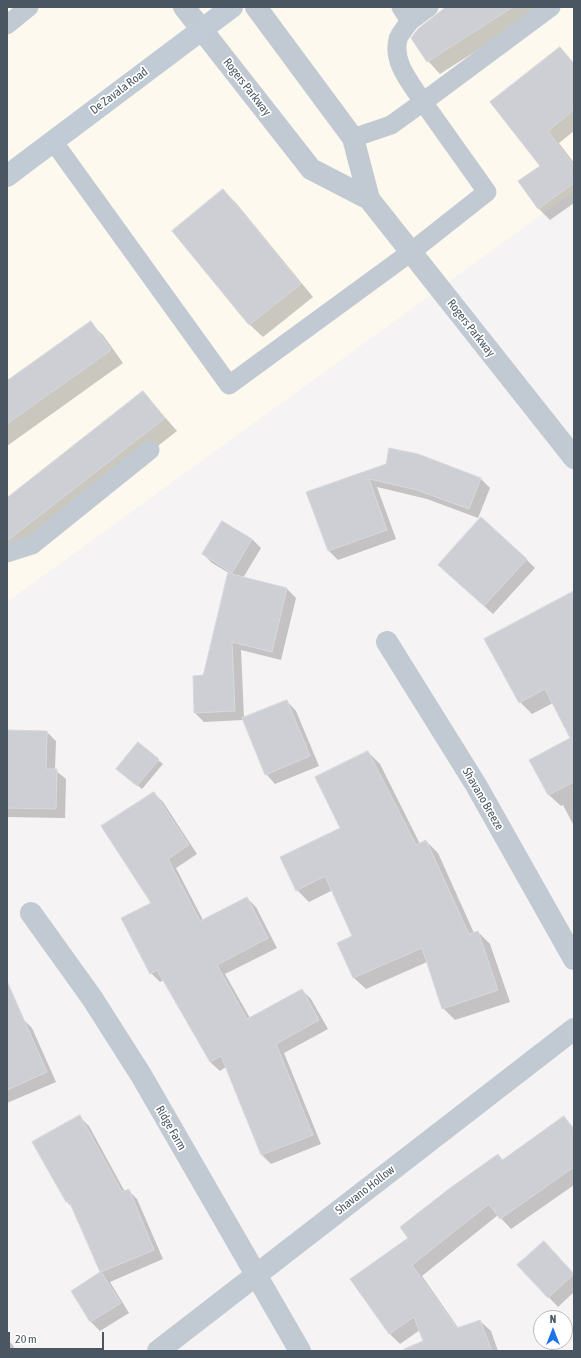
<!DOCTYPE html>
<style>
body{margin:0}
#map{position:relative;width:581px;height:1358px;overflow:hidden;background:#f5f3f3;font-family:"Asap Condensed",sans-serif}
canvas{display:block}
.frame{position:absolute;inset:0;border:8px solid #4a5661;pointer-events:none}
.north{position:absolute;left:533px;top:1310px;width:40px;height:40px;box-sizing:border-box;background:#fff;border:1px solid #b7bbc0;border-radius:50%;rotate:0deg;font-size:11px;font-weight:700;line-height:16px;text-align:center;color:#4a5661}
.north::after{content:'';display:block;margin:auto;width:14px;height:18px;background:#1a73e8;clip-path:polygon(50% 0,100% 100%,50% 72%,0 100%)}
.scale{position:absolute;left:8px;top:1332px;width:96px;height:18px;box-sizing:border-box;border:2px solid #4a5661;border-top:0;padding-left:5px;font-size:12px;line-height:14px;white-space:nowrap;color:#4a5661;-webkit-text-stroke:3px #fff;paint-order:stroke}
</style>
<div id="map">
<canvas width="581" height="1358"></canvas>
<div class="frame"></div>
<div class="north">N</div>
<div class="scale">20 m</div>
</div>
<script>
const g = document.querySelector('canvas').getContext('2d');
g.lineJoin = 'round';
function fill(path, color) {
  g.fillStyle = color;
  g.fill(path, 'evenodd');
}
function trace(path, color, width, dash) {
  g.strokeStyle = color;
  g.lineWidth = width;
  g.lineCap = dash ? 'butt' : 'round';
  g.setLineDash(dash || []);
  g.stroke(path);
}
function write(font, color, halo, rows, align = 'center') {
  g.font = font + ' "Asap Condensed",sans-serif';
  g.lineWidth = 3.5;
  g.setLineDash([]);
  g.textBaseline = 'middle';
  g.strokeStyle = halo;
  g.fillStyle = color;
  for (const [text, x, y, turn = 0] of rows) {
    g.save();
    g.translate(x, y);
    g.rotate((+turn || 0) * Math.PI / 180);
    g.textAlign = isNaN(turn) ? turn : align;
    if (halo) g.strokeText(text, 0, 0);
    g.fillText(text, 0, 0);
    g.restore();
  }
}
const commercial = new Path2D(`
 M 7,7 L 574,7 L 574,191 L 7,602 Z`);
const shadow = new Path2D(`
 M 447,7 L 545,7 L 440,74 L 428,61 Z
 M 560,48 L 574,63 L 574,131 L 559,143 L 574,163 L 574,203 L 550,220 L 539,209 L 519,181 L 542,166 Z
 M 223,190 L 236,203 L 313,297 L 263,337 L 250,325 L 173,231 Z
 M 90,323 L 103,335 L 123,363 L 7,446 L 7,382 Z
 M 143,392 L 177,431 L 22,553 L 7,549 L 7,499 Z
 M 418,455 L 481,479 L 490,488 L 478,518 L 427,499 L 377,487 L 396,539 L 338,560 L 329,551 L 308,493 Z
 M 252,539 L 261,548 L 243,578 L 287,589 L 296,598 L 281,660 L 241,650 L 244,718 L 287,701 L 296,711 L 319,766 L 275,784 L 266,774 L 243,720 L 204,722 L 195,713 L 229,573 L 212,563 L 203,554 Z
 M 526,559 L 535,568 L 493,614 L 448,574 Z
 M 574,597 L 574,826 L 563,805 L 561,806 L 549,795 L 571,738 L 553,703 L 532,714 L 520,702 Z
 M 47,732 L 56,741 L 55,770 L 66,779 L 65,818 L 7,817 L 7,746 Z
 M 138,744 L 163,764 L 142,789 L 122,773 Z
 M 368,752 L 380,764 L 420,844 L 426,841 L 438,853 L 474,933 L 478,932 L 490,944 L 510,1002 L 455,1020 L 443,1008 L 427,962 L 366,989 L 354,978 L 354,937 L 333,890 L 309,902 L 297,890 L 341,828 Z
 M 154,793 L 163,802 L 197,854 L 176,868 L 203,920 L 247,898 L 256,907 L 277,948 L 225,974 L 250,1018 L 302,990 L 311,999 L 328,1029 L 284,1053 L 321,1144 L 271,1164 L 262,1155 L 226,1067 L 220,1071 L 210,1062 L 164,980 L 160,982 L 151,973 Z
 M 23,1019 L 32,1028 L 56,1082 L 7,1103 L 7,1026 Z
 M 80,1117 L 89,1126 L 125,1192 L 128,1190 L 137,1199 L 163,1259 L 110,1282 L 129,1313 L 100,1331 L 91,1322 L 72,1291 L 101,1273 L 73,1208 L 67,1202 Z
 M 564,1117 L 574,1128 L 574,1185 L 511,1229 L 498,1215 L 422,1276 L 459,1329 L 480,1321 L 491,1331 L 498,1351 L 428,1351 L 420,1330 L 400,1344 L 390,1334 L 351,1279 L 410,1238 L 498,1155 L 503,1160 Z
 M 553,1251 L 574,1274 L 574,1292 L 558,1307 L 519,1265 Z
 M 7,1339 L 12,1344 L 16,1351 L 7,1351 Z`);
const building = new Path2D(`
 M 446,7 L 513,7 L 427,62 L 411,38 L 418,29 Z
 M 560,47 L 574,64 L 574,110 L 548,131 L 574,166 L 574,183 L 538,209 L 518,181 L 540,166 L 490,102 Z
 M 223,189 L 301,284 L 249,325 L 172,231 Z
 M 91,321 L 111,350 L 7,424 L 7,381 Z
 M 143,391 L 165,418 L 7,541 L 7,498 Z
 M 389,448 L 418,454 L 481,478 L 469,509 L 417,490 L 369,479 L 387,530 L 328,551 L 306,492 L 386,464 Z
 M 481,517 L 527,559 L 484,606 L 438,565 Z
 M 222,521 L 252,539 L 232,573 L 202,554 Z
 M 228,573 L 287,588 L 272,652 L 232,642 L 235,711 L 194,713 L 193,676 L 203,675 Z
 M 574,591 L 574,782 L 548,795 L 529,760 L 570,738 L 545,689 L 519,703 L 484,639 Z
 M 287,700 L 310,756 L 265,775 L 242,718 Z
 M 7,730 L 47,731 L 46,769 L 57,769 L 56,809 L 7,808 Z
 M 138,742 L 159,759 L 137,786 L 116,769 Z
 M 368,751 L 416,845 L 426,840 L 469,934 L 478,931 L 498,990 L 442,1009 L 422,948 L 353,978 L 337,943 L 352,936 L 325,876 L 296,891 L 280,857 L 340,828 L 315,777 Z
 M 154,792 L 189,845 L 168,859 L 200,921 L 247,897 L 268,938 L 217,965 L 247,1019 L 302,989 L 319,1020 L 276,1044 L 313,1135 L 261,1155 L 221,1056 L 210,1062 L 157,970 L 150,974 L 121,918 L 151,903 L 101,826 Z
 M 7,981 L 47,1072 L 7,1090 Z
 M 80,1115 L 122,1192 L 129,1189 L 154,1250 L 101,1272 L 121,1303 L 90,1322 L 71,1291 L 100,1272 L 69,1201 L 66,1202 L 32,1142 Z
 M 564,1116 L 574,1130 L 574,1167 L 500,1219 L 489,1204 L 412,1265 L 457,1328 L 480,1320 L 492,1351 L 404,1351 L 404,1349 L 423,1341 L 414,1317 L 389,1334 L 350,1279 L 408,1238 L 400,1227 L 450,1188 L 498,1154 L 502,1160 Z
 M 544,1241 L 574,1274 L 548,1298 L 517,1265 Z`);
const service = new Path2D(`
 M 401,7 L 410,21 L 429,7
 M 410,21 C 407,26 400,33 398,39 C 392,63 411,83 423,102 L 551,7
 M 7,25 L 29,7
 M 53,141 L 229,385 L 411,252 L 487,192 L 423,102 L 391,125 L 353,138
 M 7,553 L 32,545 L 150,450`);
const minor = new Path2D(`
 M 184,7 L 311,169 L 369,199
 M 256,7 L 353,138 L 369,199 L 574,458
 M 387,642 L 476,785 L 574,959
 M 31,913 L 92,998 L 141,1075 L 300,1351
 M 158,1351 L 574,1029`);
const secondary = new Path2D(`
 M 7,176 L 232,7`);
const streetNames = [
 ["Rogers Parkway",247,87,52],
 ["De Zavala Road",119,91,-37],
 ["Rogers Parkway",471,328,52],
 ["Shavano Breeze",483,799,60],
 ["Ridge Farm",171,1128,60],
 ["Shavano Hollow",365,1190,-38]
];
fill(commercial, '#fdf9ef');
fill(shadow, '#0003');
fill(building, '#cdcfd5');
trace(building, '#d7d9de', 1);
trace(service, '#c1cad2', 19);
trace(minor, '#c1cad2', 22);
trace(secondary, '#c1cbd6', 22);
write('12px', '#4a5661', '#fff', streetNames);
</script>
